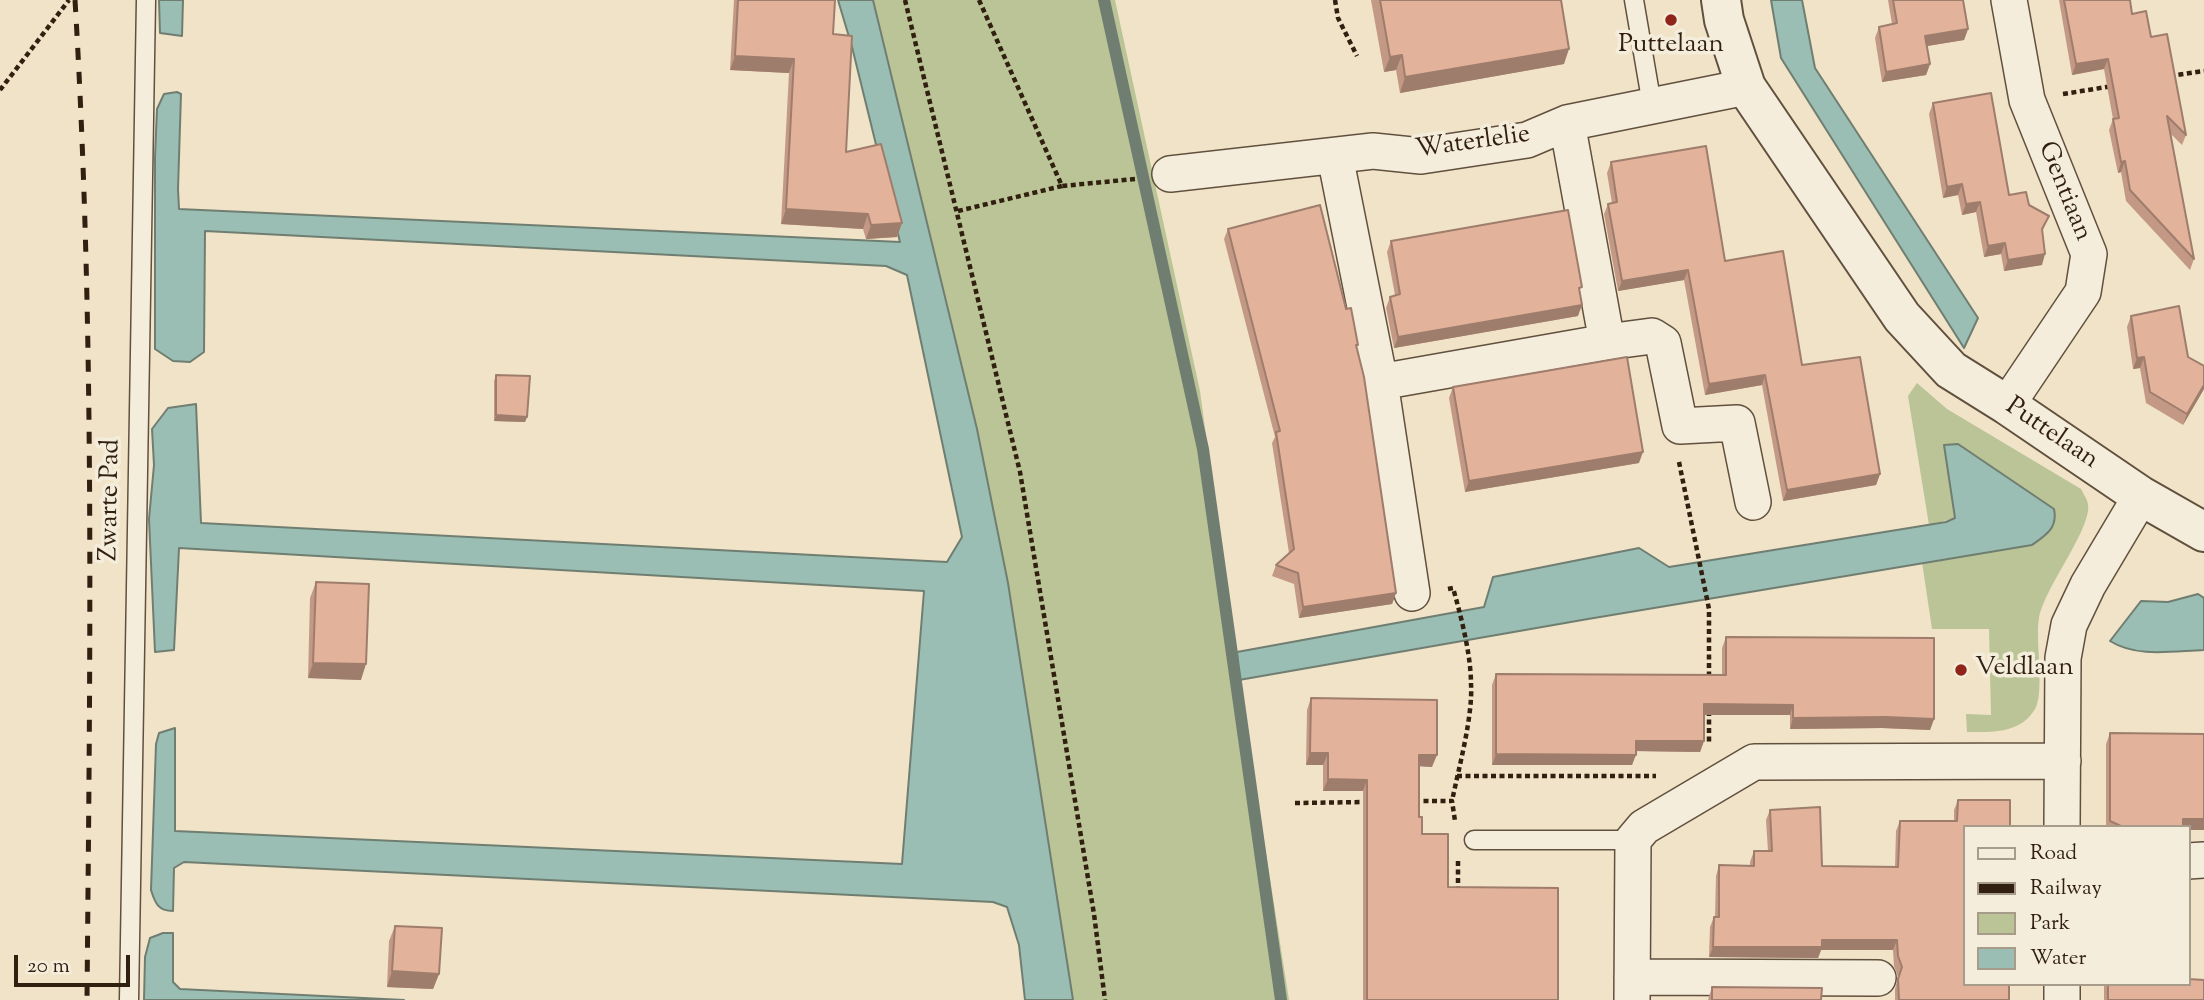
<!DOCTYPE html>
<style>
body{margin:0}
#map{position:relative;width:2204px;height:1000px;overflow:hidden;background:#f0e3c7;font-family:"Sorts Mill Goudy",serif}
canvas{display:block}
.legend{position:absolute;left:1963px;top:825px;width:228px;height:161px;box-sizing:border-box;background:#f5eddb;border:2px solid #a79b8a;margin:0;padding:9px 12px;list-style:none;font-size:21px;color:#311f10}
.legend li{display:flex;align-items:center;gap:14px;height:35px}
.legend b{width:35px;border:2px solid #a79b8a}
.scale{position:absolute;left:14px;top:955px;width:116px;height:32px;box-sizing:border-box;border:4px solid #311f10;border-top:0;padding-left:9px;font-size:21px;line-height:24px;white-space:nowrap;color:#311f10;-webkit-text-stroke:5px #f5eddb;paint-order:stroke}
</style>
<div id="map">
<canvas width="2204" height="1000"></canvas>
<ul class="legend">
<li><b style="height:9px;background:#f5eddb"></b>Road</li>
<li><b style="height:9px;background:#311f10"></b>Railway</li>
<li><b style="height:19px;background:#bac496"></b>Park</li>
<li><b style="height:19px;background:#9abeb3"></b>Water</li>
</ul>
<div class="scale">20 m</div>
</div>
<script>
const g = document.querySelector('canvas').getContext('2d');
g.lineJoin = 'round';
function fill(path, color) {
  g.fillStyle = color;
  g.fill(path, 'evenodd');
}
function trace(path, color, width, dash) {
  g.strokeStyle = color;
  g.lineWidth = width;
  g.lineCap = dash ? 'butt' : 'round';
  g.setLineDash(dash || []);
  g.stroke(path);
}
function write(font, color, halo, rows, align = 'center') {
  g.font = font + ' "Sorts Mill Goudy",serif';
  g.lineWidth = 7;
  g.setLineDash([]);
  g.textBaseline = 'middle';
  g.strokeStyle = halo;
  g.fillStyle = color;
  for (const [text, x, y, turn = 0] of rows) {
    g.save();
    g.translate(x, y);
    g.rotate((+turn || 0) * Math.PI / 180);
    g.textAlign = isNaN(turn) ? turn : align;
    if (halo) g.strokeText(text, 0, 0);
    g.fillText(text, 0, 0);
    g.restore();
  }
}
const green = new Path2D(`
 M 873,0 L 1115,0 L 1200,391 L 1239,680 L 1289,1000 L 1071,1000 L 1008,583 L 977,429 Z
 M 1917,383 L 1947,409 L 2081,489 C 2083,493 2087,499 2088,504 C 2092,529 2045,586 2039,618 C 2035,639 2045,692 2035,709 C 2020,734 1992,732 1967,732 L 1966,714 L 1991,715 L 1989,629 L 1932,629 L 1922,562 L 2032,545 L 1945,445 L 1955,518 L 1929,525 L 1908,396 Z`);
const water = new Path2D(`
 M 159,0 L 183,0 L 182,36 L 160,33 Z
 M 838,0 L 873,0 L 977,429 L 1008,583 L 1073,1000 L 1025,1000 L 1019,945 L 1007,907 L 993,902 L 184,862 L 174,868 L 173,911 C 158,911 155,903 151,890 L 156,744 L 159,733 L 175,728 L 175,831 L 902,864 L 924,591 L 179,548 L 174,650 L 155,652 L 149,519 L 154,465 L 152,429 L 168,408 L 196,404 L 201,523 L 947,562 L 962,537 L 907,275 L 886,266 L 205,231 L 204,352 L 190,362 L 173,361 L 155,349 L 155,157 L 157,109 L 164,94 L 177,92 L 181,94 L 178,189 L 179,209 L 900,242 L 852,47 Z
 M 1771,0 L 1802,0 L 1815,68 L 1978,318 L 1964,348 L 1781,58 Z
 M 1958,444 L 2054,509 C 2058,528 2046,535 2032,545 L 1588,619 L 1239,680 L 1237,652 L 1484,607 L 1493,577 L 1639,548 L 1669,567 L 1946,522 L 1955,518 L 1944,445 Z
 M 2198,594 L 2204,598 L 2204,650 C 2173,651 2137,658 2110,641 L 2141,601 L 2168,602 Z
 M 163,933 L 173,933 L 173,982 L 180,989 L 404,1000 L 144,1000 L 145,957 L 150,938 Z`);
const stream = new Path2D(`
 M 1104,0 L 1203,449 L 1281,1000`);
const path = new Path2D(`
 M 905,0 L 1020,472 L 1094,914 L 1105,1000
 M 979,0 L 1062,186 L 1135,179
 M 1335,0 L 1338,18 L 1357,56
 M 2170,76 L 2204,71
 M 0,90 L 69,0
 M 2063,94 L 2113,86
 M 958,211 L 1062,186
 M 1679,462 L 1709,609 L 1709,678
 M 1448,589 L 1453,588 C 1461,616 1471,655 1471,684 C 1473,716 1459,767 1452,801
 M 1709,711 L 1709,744
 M 1457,776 L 1656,776
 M 1415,801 L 1452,801 L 1455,821
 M 1295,803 L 1368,802
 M 1458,861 L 1458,891`);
const service = new Path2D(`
 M 1634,0 L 1652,105
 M 1474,840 L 1633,840
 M 129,1000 L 146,0`);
const minor = new Path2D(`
 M 1567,123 L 1607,342 L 1652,336 L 1663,343 L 1680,426 L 1737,423 L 1753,502
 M 1335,156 L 1380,382 L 1412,593
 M 1170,174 L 1373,151 L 1421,156 L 1527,140 L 1567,123 L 1746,87
 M 1380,382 L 1607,342
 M 2007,405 L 2083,292 L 2089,254 L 2027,100 L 2009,0
 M 2062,827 L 2063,658 L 2069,625 L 2088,585 L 2141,496
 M 2188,861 L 2204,860
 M 1632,977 L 1878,978
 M 2062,984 L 2062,1000
 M 1632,1000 L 1633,840 L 1644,827 L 1754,762 L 2063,761`);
const tertiary = new Path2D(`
 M 1721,0 L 1724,20 L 1746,87 L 1902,317 L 1951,370 L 2007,405 L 2141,496 L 2204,532`);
const rail = new Path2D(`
 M 75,0 C 95,333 90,667 87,1000`);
const wall = new Path2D(`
 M 734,0 L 835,0 L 833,34 L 846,152 L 902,223 L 897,237 L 866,239 L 863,229 L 781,224 L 789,73 L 730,70 Z
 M 1371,0 L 1561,0 L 1564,64 L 1400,93 L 1396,70 L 1384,72 Z
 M 1888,0 L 1963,0 L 1968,29 L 1964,40 L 1927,46 L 1930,64 L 1926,75 L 1882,82 L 1875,38 L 1879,27 L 1892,24 Z
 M 2059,0 L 2130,0 L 2132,14 L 2151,37 L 2186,135 L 2182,145 L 2171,134 L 2194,259 L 2190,270 L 2126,201 L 2121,172 L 2118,173 L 2109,130 L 2113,119 L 2104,69 L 2072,75 Z
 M 1933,103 L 2009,195 L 2049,216 L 2042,232 L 2042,265 L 2004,271 L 2001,254 L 1984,257 L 1976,212 L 1962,215 L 1958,195 L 1943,198 L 1929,114 Z
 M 1611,162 L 1725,261 L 1880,474 L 1876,485 L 1783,501 L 1762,385 L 1705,395 L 1684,280 L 1618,291 L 1604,214 L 1608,204 L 1612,203 L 1607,173 Z
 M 1228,229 L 1357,348 L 1396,593 L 1392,604 L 1299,618 L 1294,584 L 1272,576 L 1276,565 L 1289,553 L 1272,443 L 1275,437 L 1224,239 Z
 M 1391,241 L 1578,316 L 1394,348 L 1386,308 L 1390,297 L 1395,295 L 1387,252 Z
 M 2131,316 L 2188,357 L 2204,366 L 2204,389 L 2183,425 L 2146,403 L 2140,368 L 2133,369 L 2127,327 Z
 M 496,375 L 527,417 L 525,422 L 494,421 L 494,381 Z
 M 1453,387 L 1639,463 L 1465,492 L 1449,398 Z
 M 316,582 L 361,680 L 308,678 L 310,598 Z
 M 1726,637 L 1934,719 L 1930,730 L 1882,728 L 1790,729 L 1790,715 L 1704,715 L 1704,741 L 1700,752 L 1636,751 L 1632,765 L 1492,765 L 1492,685 L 1496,674 L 1722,675 L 1722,648 Z
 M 1311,698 L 1432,767 L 1419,766 L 1419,817 L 1422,834 L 1448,887 L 1558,1000 L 1363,1000 L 1363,791 L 1323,791 L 1323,765 L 1306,765 L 1307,710 Z
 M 2110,733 L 2188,827 L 2106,827 L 2106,744 Z
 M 1958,800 L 2009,1000 L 1895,1000 L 1895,989 L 1898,977 L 1894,966 L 1893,950 L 1821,950 L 1818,958 L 1709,957 L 1710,927 L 1714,917 L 1715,917 L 1716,876 L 1719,865 L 1750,866 L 1750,862 L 1754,851 L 1768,851 L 1766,820 L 1770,810 L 1822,866 L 1895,867 L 1896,831 L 1900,821 L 1954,821 L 1954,810 Z
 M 395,926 L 439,974 L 433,989 L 387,987 L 389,941 Z
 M 2104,984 L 2188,984 L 2204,1000 L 2104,1000 Z
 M 1712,987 L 1821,1000 L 1708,1000 Z`);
const shadedWall = new Path2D(`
 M 1968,29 L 1964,40 L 1921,47 L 1925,36 Z
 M 1569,49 L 1564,64 L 1400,93 L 1405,77 Z
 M 1402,55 L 1396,70 L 1384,72 L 1390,57 Z
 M 735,56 L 794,59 L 789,73 L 730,70 Z
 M 2108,59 L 2104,69 L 2072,75 L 2076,64 Z
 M 1930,64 L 1926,75 L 1882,82 L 1886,72 Z
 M 2125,161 L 2121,172 L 2118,173 L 2121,162 Z
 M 1962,184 L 1958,195 L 1943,198 L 1947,187 Z
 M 1980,202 L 1976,212 L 1962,215 L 1966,204 Z
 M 786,209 L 868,214 L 863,229 L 781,224 Z
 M 902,223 L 897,237 L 866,239 L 871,225 Z
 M 2005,243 L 2001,254 L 1984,257 L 1988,246 Z
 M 2045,254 L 2042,265 L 2004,271 L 2008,260 Z
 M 1688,270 L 1684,280 L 1618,291 L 1622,281 Z
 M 1582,305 L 1578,316 L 1394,348 L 1398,337 Z
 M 2144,357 L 2140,368 L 2133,369 L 2137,358 Z
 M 1765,375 L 1762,385 L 1705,395 L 1709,384 Z
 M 2204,385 L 2204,389 L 2183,425 L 2187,414 Z
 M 496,415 L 527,417 L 525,422 L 494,421 Z
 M 1643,452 L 1639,463 L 1465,492 L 1469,481 Z
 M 1880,474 L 1876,485 L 1783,501 L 1787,490 Z
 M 1396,593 L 1392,604 L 1299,618 L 1303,607 Z
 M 313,663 L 366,664 L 361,680 L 308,678 Z
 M 1704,704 L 1793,705 L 1790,715 L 1700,715 Z
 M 1886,717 L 1934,719 L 1930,730 L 1882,728 L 1790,729 L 1793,718 Z
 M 1636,741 L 1704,741 L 1700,752 L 1632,751 Z
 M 1310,753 L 1328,753 L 1323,765 L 1306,765 Z
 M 1496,754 L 1636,755 L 1632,765 L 1492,765 Z
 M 1419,755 L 1437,755 L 1432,767 L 1415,766 Z
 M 1328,779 L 1367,780 L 1363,791 L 1323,791 Z
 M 2183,819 L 2204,819 L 2204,830 L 2188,830 L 2188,827 L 2180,827 Z
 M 1822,940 L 1897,940 L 1893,950 L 1821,950 L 1818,958 L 1709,957 L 1713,947 Z
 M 392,971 L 439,974 L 433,989 L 387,987 Z`);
const building = new Path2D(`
 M 738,0 L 835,0 L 833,34 L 852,36 L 846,152 L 881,144 L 902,223 L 871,225 L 868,214 L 786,209 L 794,59 L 735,56 Z
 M 1380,0 L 1561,0 L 1569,49 L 1405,77 L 1402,55 L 1390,57 Z
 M 1893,0 L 1963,0 L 1968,29 L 1925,36 L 1930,64 L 1886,72 L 1879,27 L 1897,23 Z
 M 2064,0 L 2130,0 L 2132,14 L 2146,11 L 2151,37 L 2167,34 L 2186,135 L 2167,116 L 2194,259 L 2130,190 L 2125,161 L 2121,162 L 2113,119 L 2119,118 L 2108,59 L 2076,64 Z
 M 1991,93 L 2009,195 L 2026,192 L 2029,205 L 2049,216 L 2042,229 L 2045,254 L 2008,260 L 2005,243 L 1988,246 L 1980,202 L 1966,204 L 1962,184 L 1947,187 L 1933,103 Z
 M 1706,146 L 1725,261 L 1783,251 L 1802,365 L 1860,357 L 1880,474 L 1787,490 L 1765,375 L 1709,384 L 1688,270 L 1622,281 L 1608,204 L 1617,202 L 1611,162 Z
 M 1320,205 L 1346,309 L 1351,308 L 1358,345 L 1356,345 L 1364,377 L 1396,593 L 1303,607 L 1298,573 L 1276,565 L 1294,549 L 1276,432 L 1280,431 L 1228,229 Z
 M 1568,210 L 1582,287 L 1579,288 L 1582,305 L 1398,337 L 1390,297 L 1400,294 L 1391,241 Z
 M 2179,306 L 2188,357 L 2204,366 L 2204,385 L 2187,414 L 2150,392 L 2144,357 L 2137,358 L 2131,316 Z
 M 1627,357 L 1643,452 L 1469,481 L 1453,387 Z
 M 496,375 L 530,376 L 527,417 L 496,415 Z
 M 316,582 L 369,584 L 366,664 L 313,663 Z
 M 1726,637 L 1934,638 L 1934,719 L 1886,717 L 1793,718 L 1793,705 L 1704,704 L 1704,741 L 1636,741 L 1636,755 L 1496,754 L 1496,674 L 1726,675 Z
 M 1311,698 L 1437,700 L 1437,755 L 1419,755 L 1419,817 L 1422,817 L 1422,834 L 1448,834 L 1448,887 L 1558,888 L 1558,1000 L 1367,1000 L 1367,780 L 1328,779 L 1328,753 L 1310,753 Z
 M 2110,733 L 2204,734 L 2204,819 L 2183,819 L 2183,827 L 2123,827 L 2110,821 Z
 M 1958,800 L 2010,800 L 2010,827 L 1964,827 L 1964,984 L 2009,984 L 2009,1000 L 1899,1000 L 1898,979 L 1902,967 L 1898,956 L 1897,940 L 1822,940 L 1822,947 L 1713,947 L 1714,917 L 1719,917 L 1719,865 L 1754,866 L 1754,851 L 1772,851 L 1770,810 L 1820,807 L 1822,866 L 1898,867 L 1900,821 L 1957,821 Z
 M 395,926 L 442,928 L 439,974 L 392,971 Z
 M 2188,979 L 2204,980 L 2204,1000 L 2108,1000 L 2108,984 L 2188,984 Z
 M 1712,987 L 1822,988 L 1821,1000 L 1712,1000 Z`);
const markers = [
 [1671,20,7,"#8f2418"],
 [1961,670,7,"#8f2418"]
];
const poiNames = [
 ["Puttelaan",1671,47],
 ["Veldlaan",1975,670,"left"]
];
const streetNames = [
 ["Waterlelie",1473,144,-8],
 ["Gentiaan",2063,192,68],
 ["Puttelaan",2051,435,34],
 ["Zwarte Pad",112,500,-89]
];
fill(green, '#bac496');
fill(water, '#9abeb3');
trace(water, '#707e72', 2);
trace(stream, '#707e72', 12);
trace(service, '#61503e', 21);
trace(minor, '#61503e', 38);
trace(tertiary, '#61503e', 42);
trace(path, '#311f10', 4.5, [5, 3.5]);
trace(service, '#f5eddb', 18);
trace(minor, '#f5eddb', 35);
trace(tertiary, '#f5eddb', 38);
trace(rail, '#311f10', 5, [12, 12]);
fill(wall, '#c39985');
fill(shadedWall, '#9f7d6c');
fill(building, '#e3b29b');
trace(building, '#9f7d6c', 2);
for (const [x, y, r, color] of markers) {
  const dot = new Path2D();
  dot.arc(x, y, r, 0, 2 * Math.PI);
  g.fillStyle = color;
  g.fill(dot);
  trace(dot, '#f5eddb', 2.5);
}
write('26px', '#311f10', '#f5eddb', poiNames);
write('26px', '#311f10', '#f5eddb', streetNames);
</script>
